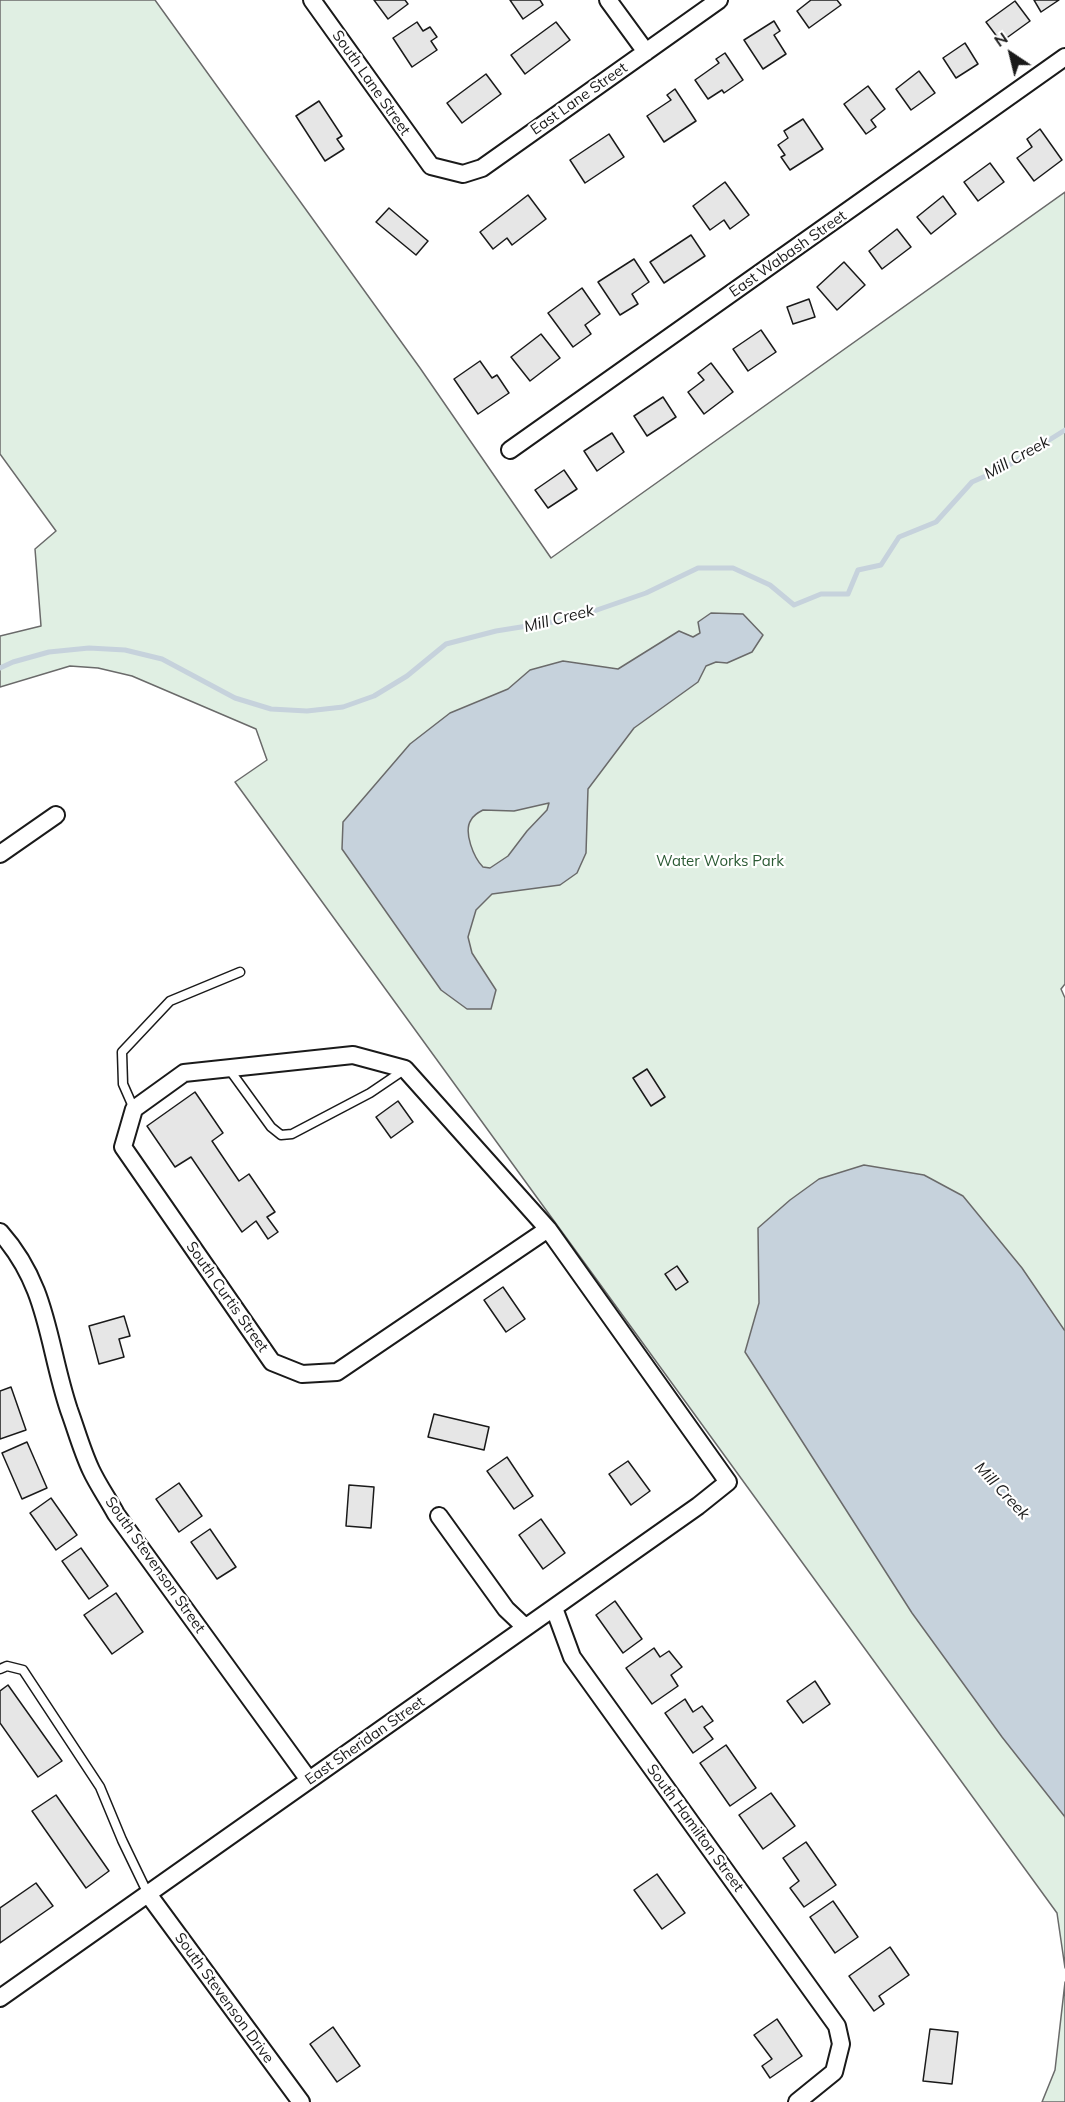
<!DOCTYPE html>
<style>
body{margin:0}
#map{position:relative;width:1065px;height:2102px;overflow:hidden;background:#fff;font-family:Mulish,sans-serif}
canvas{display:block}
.north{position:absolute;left:981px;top:24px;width:60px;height:60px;-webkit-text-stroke:4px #fff;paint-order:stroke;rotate:325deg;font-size:16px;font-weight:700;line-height:24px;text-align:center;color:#1a1a1a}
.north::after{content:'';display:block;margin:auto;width:21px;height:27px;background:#1a1a1a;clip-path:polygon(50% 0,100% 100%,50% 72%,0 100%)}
</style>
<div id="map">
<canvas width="1065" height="2102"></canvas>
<div class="north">N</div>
</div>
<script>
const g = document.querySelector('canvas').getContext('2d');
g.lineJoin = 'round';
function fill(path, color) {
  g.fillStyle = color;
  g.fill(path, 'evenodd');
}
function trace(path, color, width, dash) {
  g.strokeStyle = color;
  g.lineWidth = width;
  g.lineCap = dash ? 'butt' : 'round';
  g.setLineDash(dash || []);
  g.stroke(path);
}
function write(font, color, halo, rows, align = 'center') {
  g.font = font + ' Mulish,sans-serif';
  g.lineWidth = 4.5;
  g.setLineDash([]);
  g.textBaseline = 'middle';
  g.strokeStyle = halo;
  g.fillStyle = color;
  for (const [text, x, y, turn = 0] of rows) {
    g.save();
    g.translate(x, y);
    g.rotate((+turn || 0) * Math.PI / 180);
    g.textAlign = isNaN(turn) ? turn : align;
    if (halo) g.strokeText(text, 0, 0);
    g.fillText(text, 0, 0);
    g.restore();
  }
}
const green = new Path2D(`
 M 0,0 L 155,0 L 420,368 L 551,558 L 1065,192 L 1065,984 L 1061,989 L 1065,998 L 1065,1968 L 1057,1913 L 235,782 L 267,760 L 256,729 L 132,676 L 98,668 L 70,666 L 0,687 L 0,636 L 41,626 L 35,549 L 56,531 L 0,454 Z
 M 1065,1982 L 1065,2102 L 1042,2102 L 1055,2070 Z`);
const water = new Path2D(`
 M 711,613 L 743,614 L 763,635 L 752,652 L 727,663 L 716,662 L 706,666 L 698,682 L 634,728 L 588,789 L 586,853 L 577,873 L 560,885 L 492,894 L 476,910 L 468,937 L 472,953 L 496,990 L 491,1009 L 467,1009 L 441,990 L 342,849 L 343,822 L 410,744 L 450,713 L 508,689 L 530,670 L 563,661 L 618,669 L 679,631 L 693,637 L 700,633 L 698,622 ZM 549,803 L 547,810 L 527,831 L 508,856 L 490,868 L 483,867 C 474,858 463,832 471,820 C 473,816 479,812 483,810 L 514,811 Z
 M 864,1165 L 924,1175 L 963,1196 L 1022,1268 L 1065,1331 L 1065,1817 L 1002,1737 L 912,1613 L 745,1352 L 759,1303 L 758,1228 L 790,1200 L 819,1179 Z`);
const stream = new Path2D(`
 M 0,668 L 13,662 L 49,652 L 89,648 L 125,650 L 162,659 L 235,698 L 271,709 L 307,711 L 343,707 L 374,696 L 407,676 L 446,644 L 496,631 L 571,619 L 646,593 L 698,568 L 733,568 L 770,585 L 794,605 L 821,594 L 848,594 L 858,570 L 881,565 L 899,537 L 936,522 L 972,482 L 1006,467 L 1065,430`);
const building = new Path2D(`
 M 374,0 L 405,0 L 408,4 L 388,19 Z
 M 510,0 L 540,0 L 543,5 L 523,19 Z
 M 811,0 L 837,0 L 841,5 L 809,28 L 797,11 Z
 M 1034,0 L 1059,0 L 1041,12 Z
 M 1015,1 L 1030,21 L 1001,42 L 986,22 Z
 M 774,21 L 780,31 L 774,35 L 786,54 L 763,69 L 744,40 Z
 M 417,22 L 423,31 L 430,27 L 437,37 L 431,41 L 437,50 L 412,67 L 393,38 Z
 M 556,22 L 570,40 L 525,74 L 511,55 Z
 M 965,43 L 978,64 L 956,78 L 943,58 Z
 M 725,53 L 743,80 L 724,93 L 722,90 L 708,99 L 695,80 L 719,63 L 716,59 Z
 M 919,71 L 935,93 L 911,110 L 896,89 Z
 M 486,74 L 501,94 L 462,123 L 447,103 Z
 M 868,86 L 885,109 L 871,120 L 876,127 L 866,134 L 844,104 Z
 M 675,89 L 696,121 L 664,142 L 647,116 L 671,100 L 667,95 Z
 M 319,101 L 342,136 L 337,139 L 344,149 L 325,161 L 296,116 Z
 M 803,119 L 823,149 L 790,170 L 781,157 L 785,155 L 778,145 L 788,138 L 784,131 Z
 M 1040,129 L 1062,160 L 1034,181 L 1017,158 L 1032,147 L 1027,139 Z
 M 609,134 L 624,157 L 585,183 L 570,160 Z
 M 990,163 L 1004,182 L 978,201 L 964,182 Z
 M 725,182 L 749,215 L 730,229 L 724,220 L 710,230 L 693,206 Z
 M 528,195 L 546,219 L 512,245 L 507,238 L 493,249 L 480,232 Z
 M 943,196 L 956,214 L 931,234 L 917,217 Z
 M 389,208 L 428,241 L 416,255 L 376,222 Z
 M 897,229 L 911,247 L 882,269 L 869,251 Z
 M 691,235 L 705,256 L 664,283 L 650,262 Z
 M 634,259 L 649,282 L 632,294 L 638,304 L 620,315 L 598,282 Z
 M 844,262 L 865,285 L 837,310 L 817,287 Z
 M 582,288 L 600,314 L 585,325 L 591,334 L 573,347 L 548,313 Z
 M 809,299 L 815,317 L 793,324 L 787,307 Z
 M 761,330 L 776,352 L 748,371 L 733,349 Z
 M 541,334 L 560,358 L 530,381 L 511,357 Z
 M 480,361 L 492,378 L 497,375 L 509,393 L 478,414 L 454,379 Z
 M 711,363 L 733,392 L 704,414 L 688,392 L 704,380 L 698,373 Z
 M 663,397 L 676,417 L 647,436 L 634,416 Z
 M 612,433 L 624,452 L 597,471 L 584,451 Z
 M 564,470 L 577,489 L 548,508 L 535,490 Z
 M 647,1069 L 665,1097 L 651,1106 L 633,1078 Z
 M 195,1092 L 223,1133 L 212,1141 L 239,1181 L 249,1174 L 275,1212 L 267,1217 L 278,1232 L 268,1239 L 256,1221 L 242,1232 L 191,1157 L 175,1167 L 147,1126 Z
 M 398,1101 L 413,1122 L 391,1138 L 376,1117 Z
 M 677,1266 L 688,1282 L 676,1290 L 665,1274 Z
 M 503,1287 L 525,1319 L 506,1332 L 484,1300 Z
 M 124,1316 L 130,1336 L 119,1339 L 124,1357 L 99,1364 L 89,1326 Z
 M 11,1387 L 26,1430 L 0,1439 L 0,1391 Z
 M 434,1414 L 489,1427 L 484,1450 L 428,1437 Z
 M 27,1442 L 47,1488 L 22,1499 L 2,1453 Z
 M 507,1457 L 533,1496 L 514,1509 L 487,1471 Z
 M 628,1461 L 650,1491 L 631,1505 L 609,1474 Z
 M 179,1483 L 202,1516 L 179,1532 L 156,1499 Z
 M 349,1485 L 374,1487 L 371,1528 L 346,1526 Z
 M 51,1498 L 77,1535 L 56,1550 L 30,1513 Z
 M 541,1519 L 565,1553 L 543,1569 L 519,1535 Z
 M 210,1529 L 236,1567 L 217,1579 L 191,1542 Z
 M 81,1548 L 108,1586 L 89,1599 L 62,1561 Z
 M 116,1593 L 143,1632 L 112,1654 L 84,1615 Z
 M 615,1601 L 642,1639 L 623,1653 L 596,1615 Z
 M 654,1648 L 660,1657 L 669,1651 L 682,1667 L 671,1675 L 678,1686 L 652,1704 L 626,1668 Z
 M 815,1681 L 830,1704 L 803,1723 L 787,1701 Z
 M 8,1685 L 62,1761 L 38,1777 L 0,1723 L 0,1691 Z
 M 685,1699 L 693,1712 L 702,1706 L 713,1721 L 704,1727 L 713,1739 L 693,1753 L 665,1713 Z
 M 726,1745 L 756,1788 L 730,1806 L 700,1763 Z
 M 771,1793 L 795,1826 L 763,1849 L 739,1815 Z
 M 56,1795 L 109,1871 L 86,1888 L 32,1811 Z
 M 806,1842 L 836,1885 L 804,1907 L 790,1888 L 799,1881 L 783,1858 Z
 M 657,1874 L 685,1913 L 662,1929 L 634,1890 Z
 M 36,1883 L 53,1906 L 0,1943 L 0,1908 Z
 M 833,1901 L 858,1937 L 835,1953 L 810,1917 Z
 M 890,1947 L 909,1975 L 879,1996 L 884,2004 L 874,2011 L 849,1976 Z
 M 777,2019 L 802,2056 L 770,2078 L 762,2066 L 772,2059 L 754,2035 Z
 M 333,2027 L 360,2066 L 337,2082 L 310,2044 Z
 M 930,2029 L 958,2032 L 952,2084 L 923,2081 Z`);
const service = new Path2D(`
 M 229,1069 L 271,1127 L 281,1135 L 292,1134 L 370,1093 L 404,1070
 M 134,1109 L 123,1084 L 122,1052 L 170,1001 L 240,972
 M 0,1669 L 7,1666 L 23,1670 L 100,1787 L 122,1840 L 148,1894`);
const minor = new Path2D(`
 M 312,0 L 431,166 L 463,174 L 482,168 L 719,0
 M 608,0 L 646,52
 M 510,450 L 1065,57
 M 0,854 L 56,815
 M 0,1232 C 49,1287 47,1344 69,1410 C 76,1429 82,1451 91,1470 C 98,1485 108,1499 116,1514 L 309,1780
 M 439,1516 L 506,1609 L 525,1627
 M 554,1608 L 572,1657 L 837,2026 L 841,2044 L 834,2072 L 797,2102
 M 148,1894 L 301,2102
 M 0,1998 L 698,1506 L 728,1482 L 548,1229 L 337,1372 L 302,1374 L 272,1362 L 123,1147 L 134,1109 L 184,1073 L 353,1055 L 405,1069 L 548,1229`);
const streetNames = [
 ["South Lane Street",371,83,55],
 ["East Lane Street",579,99,-35],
 ["East Wabash Street",788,254,-35],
 ["South Curtis Street",227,1297,55],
 ["South Stevenson Street",155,1565,55],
 ["East Sheridan Street",365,1741,-35],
 ["South Hamilton Street",695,1828,54],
 ["South Stevenson Drive",224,1998,54]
];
const parkNames = [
 ["Water Works Park",720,861]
];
const waterNames = [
 ["Mill Creek",1017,458,-29],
 ["Mill Creek",559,619,-14],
 ["Mill Creek",1002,1491,47]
];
fill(green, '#e0efe3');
trace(green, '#6a6a6a', 1.5);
fill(water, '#c6d2dc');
trace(water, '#6a6a6a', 1.5);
trace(stream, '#c6d2dc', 5);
fill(building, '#e6e6e6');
trace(building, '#1a1a1a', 1.5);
trace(service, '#1a1a1a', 11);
trace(minor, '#1a1a1a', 20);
trace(service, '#fff', 8);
trace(minor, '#fff', 16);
write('15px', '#1a1a1a', '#fff', streetNames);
write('15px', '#2b5a34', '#fff', parkNames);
write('italic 16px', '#1a1a1a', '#fff', waterNames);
</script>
